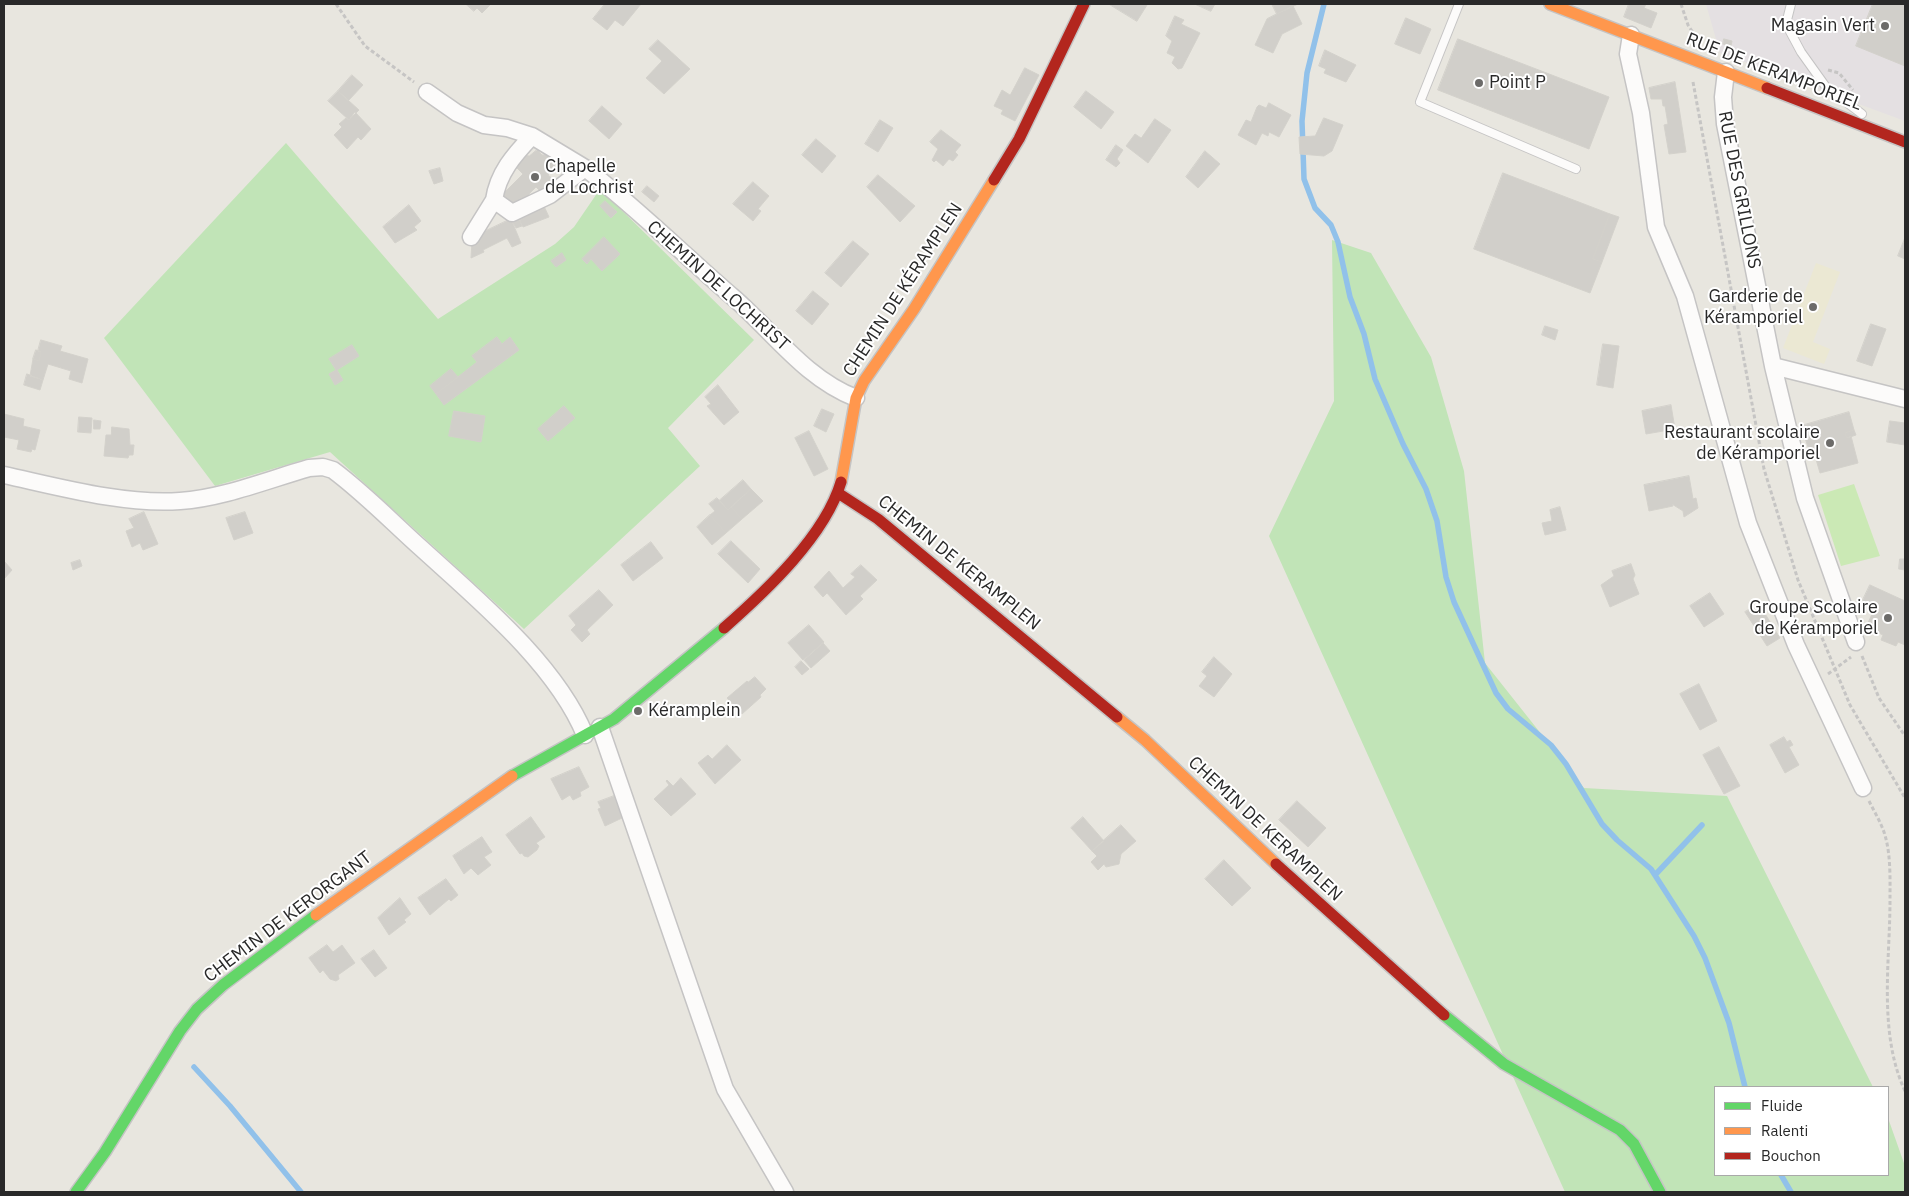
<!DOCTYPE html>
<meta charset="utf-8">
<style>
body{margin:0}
#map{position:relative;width:1909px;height:1196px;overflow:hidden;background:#e8e6df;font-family:"IBM Plex Sans",sans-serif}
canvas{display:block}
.frame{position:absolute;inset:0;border:5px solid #292929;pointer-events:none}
.legend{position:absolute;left:1714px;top:1086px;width:175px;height:90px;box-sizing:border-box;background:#fff;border:1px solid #a9a9a9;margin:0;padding:6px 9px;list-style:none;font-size:15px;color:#292929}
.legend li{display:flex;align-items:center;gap:10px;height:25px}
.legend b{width:25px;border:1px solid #a9a9a9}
</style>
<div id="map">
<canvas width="1909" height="1196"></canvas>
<div class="frame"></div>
<ul class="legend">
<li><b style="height:6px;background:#63d668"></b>Fluide</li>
<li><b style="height:6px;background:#ff974d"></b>Ralenti</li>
<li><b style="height:6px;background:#b3261e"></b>Bouchon</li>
</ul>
</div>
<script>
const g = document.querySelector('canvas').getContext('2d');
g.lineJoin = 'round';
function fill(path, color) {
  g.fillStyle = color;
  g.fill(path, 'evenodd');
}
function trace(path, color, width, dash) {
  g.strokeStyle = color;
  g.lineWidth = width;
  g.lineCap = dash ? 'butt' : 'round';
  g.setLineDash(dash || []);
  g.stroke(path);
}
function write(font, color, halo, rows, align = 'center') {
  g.font = font + ' "IBM Plex Sans",sans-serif';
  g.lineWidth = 4;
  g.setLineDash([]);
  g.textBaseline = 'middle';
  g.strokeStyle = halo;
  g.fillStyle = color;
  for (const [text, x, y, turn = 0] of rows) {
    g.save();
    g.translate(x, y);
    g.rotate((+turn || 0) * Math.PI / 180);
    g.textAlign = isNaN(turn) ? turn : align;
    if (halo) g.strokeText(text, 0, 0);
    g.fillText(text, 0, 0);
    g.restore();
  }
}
const industrial = new Path2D(`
 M 1706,4 L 1905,4 L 1905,121 L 1720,53 Z`);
const education = new Path2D(`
 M 1816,263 L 1840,272 L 1813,342 L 1830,349 L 1824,364 L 1783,348 Z`);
const green = new Path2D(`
 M 286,143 L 438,319 L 555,244 L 574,227 L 600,189 L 754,340 L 668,428 L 700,466 L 524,629 L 330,452 L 215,486 L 104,338 Z
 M 1332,240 L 1371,253 L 1431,357 L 1464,471 L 1485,663 L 1584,788 L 1727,796 L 1873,1087 L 1715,1087 L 1715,1175 L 1888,1175 L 1888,1118 L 1905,1166 L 1905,1192 L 1565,1192 L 1269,536 L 1334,401 Z`);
const pitch = new Path2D(`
 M 1854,484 L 1880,556 L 1841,566 L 1818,495 Z`);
const stream = new Path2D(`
 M 1324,4 L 1307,73 L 1302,121 L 1304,179 L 1315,208 L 1331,225 L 1338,242 L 1350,297 L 1364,334 L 1375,379 L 1403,444 L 1426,489 L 1437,521 L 1446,577 L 1454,602 L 1496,693 L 1508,709 L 1551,745 L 1566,764 L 1602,824 L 1617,840 L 1651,869 L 1694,936 L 1705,958 L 1729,1023 L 1745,1087
 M 1655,875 L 1702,825
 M 194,1067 L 230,1106 L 301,1192
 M 1781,1175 L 1791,1192`);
const building = new Path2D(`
 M 466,4 L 491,4 L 482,13 L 477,8 L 474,11 Z
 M 605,4 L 641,4 L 623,26 L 615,20 L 607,30 L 593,19 Z
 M 1109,4 L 1145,4 L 1147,5 L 1137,21 Z
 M 1195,4 L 1215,4 L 1211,11 Z
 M 1272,4 L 1298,4 L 1277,14 Z
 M 1629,4 L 1646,4 L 1644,8 L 1657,13 L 1651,28 L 1624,17 Z
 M 1873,4 L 1905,5 L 1905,66 L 1856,46 Z
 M 1293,6 L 1302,24 L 1282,34 L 1273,53 L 1255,45 L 1267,19 Z
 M 1175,16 L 1184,20 L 1181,24 L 1200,33 L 1182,68 L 1178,69 L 1172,63 L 1175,57 L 1167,53 L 1172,41 L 1166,36 Z
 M 1406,18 L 1431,29 L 1420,54 L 1395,44 Z
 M 1458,39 L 1609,97 L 1589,149 L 1438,90 Z
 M 1724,39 L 1732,41 L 1731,46 L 1723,44 Z
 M 658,40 L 690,69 L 664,94 L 646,78 L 662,61 L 649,49 Z
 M 1325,50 L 1356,65 L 1346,82 L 1324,73 L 1326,69 L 1319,66 Z
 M 1025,68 L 1039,75 L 1015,121 L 1001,114 L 1003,110 L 994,106 L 1002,90 L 1010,95 Z
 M 352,75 L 363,85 L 348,101 L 338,91 Z
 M 1675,82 L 1686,152 L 1669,154 L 1664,125 L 1668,124 L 1665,106 L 1663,106 L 1662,99 L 1651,99 L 1649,88 Z
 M 338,91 L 359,110 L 349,120 L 328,101 Z
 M 1086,91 L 1114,112 L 1101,129 L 1074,107 Z
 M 1269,103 L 1291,115 L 1279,137 L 1269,132 L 1268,136 L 1262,133 L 1256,145 L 1238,135 L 1246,120 L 1251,122 L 1257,107 L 1259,105 L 1266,108 Z
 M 602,106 L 622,124 L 609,139 L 589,121 Z
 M 355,112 L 371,129 L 361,140 L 358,137 L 347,149 L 334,135 L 342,127 L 339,124 L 346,118 L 349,120 Z
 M 1324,118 L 1343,125 L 1332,151 L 1324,156 L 1300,154 L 1299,137 L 1315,136 Z
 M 1155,119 L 1171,130 L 1148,163 L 1126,146 L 1135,134 L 1141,138 Z
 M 880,120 L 893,128 L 878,152 L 865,144 Z
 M 941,130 L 961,145 L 955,152 L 958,155 L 953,161 L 949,159 L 943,166 L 936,160 L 934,162 L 932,160 L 938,149 L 930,142 Z
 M 816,139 L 836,156 L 822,173 L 802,155 Z
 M 1116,145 L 1123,150 L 1117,159 L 1120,163 L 1116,167 L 1106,160 Z
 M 537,150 L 542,155 L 547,155 L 555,163 L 554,169 L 548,175 L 554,180 L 554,186 L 542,193 L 536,187 L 516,207 L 503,194 L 523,174 L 517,168 L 518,163 L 524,155 L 529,156 Z
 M 1205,151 L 1220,164 L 1198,188 L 1186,177 Z
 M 440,168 L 443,181 L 434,184 L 429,171 Z
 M 1503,173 L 1610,214 L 1593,259 L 1602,262 L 1590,293 L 1474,249 Z
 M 878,175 L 915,206 L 900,222 L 867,187 Z
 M 753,182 L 769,196 L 758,209 L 761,211 L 753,221 L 733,204 Z
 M 647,186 L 659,196 L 654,202 L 642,192 Z
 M 605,201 L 617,212 L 611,218 L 600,206 Z
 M 543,204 L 549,217 L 523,227 L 518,216 Z
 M 409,205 L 421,221 L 414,227 L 417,230 L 395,243 L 383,227 Z
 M 1610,214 L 1619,217 L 1602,262 L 1593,259 Z
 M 518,216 L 522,226 L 516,228 L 511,219 Z
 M 511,219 L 521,243 L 512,247 L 507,238 L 483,250 L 484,252 L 471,258 L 472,241 L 475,236 Z
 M 604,237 L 620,254 L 602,271 L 591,259 L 587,264 L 582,259 Z
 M 1905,238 L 1905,259 L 1898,256 Z
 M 853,241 L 869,254 L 841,287 L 825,273 Z
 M 562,253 L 566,260 L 556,267 L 551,261 Z
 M 813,291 L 829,304 L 812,325 L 796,311 Z
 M 1871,324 L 1886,329 L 1872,366 L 1857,361 Z
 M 1545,326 L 1558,330 L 1555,340 L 1542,335 Z
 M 497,337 L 502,344 L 510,337 L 519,350 L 444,405 L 436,394 L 477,362 L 472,356 Z
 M 41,340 L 62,346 L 60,351 L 88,359 L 82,383 L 69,379 L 71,371 L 48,364 L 43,380 L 30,376 L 33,359 L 39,361 L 41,352 L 38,351 Z
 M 1603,344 L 1619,346 L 1613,388 L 1597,385 Z
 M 352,345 L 359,356 L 337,370 L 343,380 L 335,385 L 329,374 L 336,370 L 329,359 Z
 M 36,350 L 41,352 L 39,361 L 33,359 Z
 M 451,369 L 458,377 L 436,394 L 430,386 Z
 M 27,374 L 43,380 L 40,390 L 24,385 Z
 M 718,385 L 739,412 L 724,425 L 707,406 L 711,404 L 705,397 Z
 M 1671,405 L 1675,429 L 1646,434 L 1642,411 Z
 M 564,406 L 575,418 L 548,441 L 538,429 Z
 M 822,409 L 834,414 L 826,432 L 814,426 Z
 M 454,411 L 485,416 L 481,442 L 449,436 Z
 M 1849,412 L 1854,430 L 1845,433 L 1847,438 L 1851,436 L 1858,463 L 1820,473 L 1813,449 L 1809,450 L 1801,426 Z
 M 4,414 L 24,419 L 23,426 L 40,430 L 35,450 L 32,449 L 31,452 L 17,449 L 19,440 L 4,437 Z
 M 79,417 L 92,418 L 91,433 L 78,432 Z
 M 94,420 L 101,421 L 100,429 L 94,429 Z
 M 1890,421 L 1905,423 L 1905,445 L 1887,442 Z
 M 112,427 L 129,429 L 130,445 L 134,445 L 133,455 L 129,455 L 128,458 L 104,456 L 106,435 L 111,435 Z
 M 1854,430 L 1856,435 L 1847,438 L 1845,433 Z
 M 809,431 L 828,469 L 814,476 L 795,438 Z
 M 1689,476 L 1693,499 L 1696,498 L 1698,508 L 1684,517 L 1683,511 L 1672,504 L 1673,506 L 1649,511 L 1644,485 Z
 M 743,480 L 751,489 L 728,510 L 719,501 Z
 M 751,489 L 763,501 L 742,519 L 731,507 Z
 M 717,498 L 728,510 L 731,507 L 742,519 L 726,533 L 710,515 L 715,511 L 709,504 Z
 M 1560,507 L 1566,530 L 1545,535 L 1542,523 L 1552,521 L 1550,510 Z
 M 144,512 L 158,544 L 143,550 L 140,543 L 132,547 L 126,531 L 134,528 L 129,519 Z
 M 245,512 L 253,533 L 234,540 L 226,518 Z
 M 710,515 L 726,533 L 712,545 L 697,527 Z
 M 731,541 L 760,569 L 748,583 L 718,554 Z
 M 651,542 L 663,558 L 633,581 L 621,565 Z
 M 1900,559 L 1905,559 L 1905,570 L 1899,569 Z
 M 80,560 L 82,566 L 73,570 L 71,563 Z
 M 4,561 L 12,570 L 4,579 Z
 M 1631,564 L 1635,575 L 1633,579 L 1639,594 L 1610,607 L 1601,585 L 1614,576 L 1612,571 Z
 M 861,565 L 877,580 L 860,596 L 863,599 L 846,615 L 827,593 L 823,597 L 814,587 L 829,571 L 843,588 L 855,577 L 851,574 Z
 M 1870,585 L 1905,601 L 1905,645 L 1898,642 L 1896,646 L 1881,640 L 1883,635 L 1866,627 L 1874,610 L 1861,604 Z
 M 599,590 L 613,605 L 587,630 L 590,634 L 582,642 L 571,630 L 576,625 L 569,616 Z
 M 1710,593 L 1724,614 L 1704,627 L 1690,606 Z
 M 1759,604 L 1780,638 L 1767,646 L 1745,612 Z
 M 809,625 L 824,642 L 803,660 L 788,643 Z
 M 823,643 L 830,651 L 811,668 L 804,660 Z
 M 1214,657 L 1232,674 L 1214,697 L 1199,686 L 1207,676 L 1202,672 Z
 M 801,661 L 809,669 L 802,675 L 795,667 Z
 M 755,677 L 766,689 L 760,695 L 761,697 L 742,714 L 727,698 L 747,681 L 748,682 Z
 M 1699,684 L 1717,721 L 1700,730 L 1680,694 Z
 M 1784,737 L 1787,742 L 1790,740 L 1793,745 L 1789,747 L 1799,765 L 1785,773 L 1770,745 Z
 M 727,745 L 741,760 L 715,784 L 698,763 L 708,755 L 712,759 Z
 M 1719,747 L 1740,786 L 1724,794 L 1703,755 Z
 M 579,767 L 589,787 L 580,792 L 581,796 L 573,800 L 570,795 L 562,800 L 551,779 Z
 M 681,778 L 696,794 L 671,816 L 654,799 L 669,785 L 666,781 L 667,780 L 673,786 Z
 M 614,796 L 622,818 L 605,826 L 598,809 L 601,808 L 598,802 Z
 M 1297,801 L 1326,828 L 1308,847 L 1279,820 Z
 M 531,817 L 545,837 L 536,843 L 539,846 L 537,850 L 528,857 L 524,856 L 522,853 L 520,854 L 506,835 Z
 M 1083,817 L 1104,841 L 1092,851 L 1071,828 Z
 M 1121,825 L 1136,841 L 1121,854 L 1119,864 L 1106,867 L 1104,864 L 1098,870 L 1091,862 L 1097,856 L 1092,851 Z
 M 482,837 L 492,852 L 484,857 L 491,865 L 478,875 L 471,868 L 464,874 L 453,856 Z
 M 1224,860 L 1251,888 L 1232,906 L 1205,879 Z
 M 446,879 L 458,895 L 451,901 L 449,899 L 430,915 L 418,898 Z
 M 400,898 L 411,914 L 404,920 L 406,922 L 389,935 L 378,918 Z
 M 327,945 L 333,952 L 342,945 L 355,963 L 338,975 L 339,979 L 336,981 L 330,979 L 323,970 L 320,973 L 309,958 Z
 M 374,950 L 387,968 L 375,977 L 361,959 Z`);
const path = new Path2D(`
 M 336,4 L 365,46 L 414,82
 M 1681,4 L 1688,25 L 1697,39
 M 1828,70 L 1839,73 L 1853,90
 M 1693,82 L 1764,469 L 1798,580 L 1850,705 L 1905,798
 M 1862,656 L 1879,698 L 1905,736
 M 1828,674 L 1851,657
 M 1869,801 C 1874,811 1880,821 1884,832 C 1891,853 1890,878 1890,900 C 1890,962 1878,1033 1905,1091`);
const lane = new Path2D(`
 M 1459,4 L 1420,102 L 1576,169
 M 1791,4 L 1786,24 L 1801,52 L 1826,87 L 1862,114`);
const street = new Path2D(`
 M 1631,35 L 1628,54 L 1641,113 L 1656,227 L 1685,296 L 1748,523 L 1796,645 L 1863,788
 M 1726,72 L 1723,97 L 1725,124 L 1773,366 L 1805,498 L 1856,642
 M 427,92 L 457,113 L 484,125 L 507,128 L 532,136
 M 585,168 L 532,136 C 514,155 498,173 494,200 L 512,213 L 550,195 L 585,168 C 637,208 684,255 734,298 C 773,332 806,379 856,398
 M 471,237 L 494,200
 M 1773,366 L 1905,399
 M 4,475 C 59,487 124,505 180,501 C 223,498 267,480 309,468 L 323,467 L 333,470 C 364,493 392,522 421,548 C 477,599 556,664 585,735
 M 600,727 L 725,1089 L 785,1192`);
const fast = new Path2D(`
 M 512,776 L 614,719 L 724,628
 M 1444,1015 L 1504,1064 L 1620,1130 L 1634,1144 L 1660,1192
 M 76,1192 L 105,1152 L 180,1031 L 197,1009 L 223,985 L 316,915`);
const slow = new Path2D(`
 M 1550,4 L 1767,88
 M 841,482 L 856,398 L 864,381 L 914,309 L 994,180
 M 1117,717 L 1145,740 L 1276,864
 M 316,915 L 512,776`);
const jam = new Path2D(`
 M 1767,88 L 1905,142
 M 994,180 L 1019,139 L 1084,4
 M 838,493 L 878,519 L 1117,717
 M 724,628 C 766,591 825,536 841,482
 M 1276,864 L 1444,1015`);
const markers = [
 [1885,26,5,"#6c6b69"],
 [1479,83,5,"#6c6b69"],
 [535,177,5,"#6c6b69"],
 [1813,307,5,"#6c6b69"],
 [1830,443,5,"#6c6b69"],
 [1888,618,5,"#6c6b69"],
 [638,711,5,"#6c6b69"]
];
const poiNames = [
 ["Magasin Vert",1875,26],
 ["Point P",1489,83,"left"],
 ["Chapelle",545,167,"left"],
 ["de Lochrist",545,188,"left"],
 ["Garderie de",1803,297],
 ["Kéramporiel",1803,318],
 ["Restaurant scolaire",1820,433],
 ["de Kéramporiel",1820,454],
 ["Groupe Scolaire",1878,608],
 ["de Kéramporiel",1878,629],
 ["Kéramplein",648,711,"left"]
];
const streetNames = [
 ["RUE DE KERAMPORIEL",1774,72,21],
 ["RUE DES GRILLONS",1739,190,79],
 ["CHEMIN DE LOCHRIST",718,286,42],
 ["CHEMIN DE KÉRAMPLEN",903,290,-57],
 ["CHEMIN DE KERAMPLEN",959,563,39],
 ["CHEMIN DE KERAMPLEN",1265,829,43],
 ["CHEMIN DE KERORGANT",288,917,-37]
];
fill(industrial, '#e4e0e2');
fill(education, '#ebe8d3');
fill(green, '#c1e4b7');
fill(pitch, '#cbe9b5');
trace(stream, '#91c1ea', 5.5);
fill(building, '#d1cfca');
trace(building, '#d3d1cb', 1);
trace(lane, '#c5c4c4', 10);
trace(street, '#c5c4c4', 19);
trace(fast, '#c5c4c4', 14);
trace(slow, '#c5c4c4', 14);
trace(jam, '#c5c4c4', 14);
trace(path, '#c6c5c4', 3, [4, 2.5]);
trace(lane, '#fcfbfa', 8);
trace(street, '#fcfbfa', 16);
trace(fast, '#63d668', 11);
trace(slow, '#ff974d', 11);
trace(jam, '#b3261e', 11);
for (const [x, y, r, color] of markers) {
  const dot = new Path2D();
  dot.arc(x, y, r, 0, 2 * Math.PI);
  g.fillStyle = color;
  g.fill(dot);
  trace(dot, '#fff', 2);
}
write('18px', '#292929', '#fff', poiNames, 'right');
write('18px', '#292929', '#fff', streetNames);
</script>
